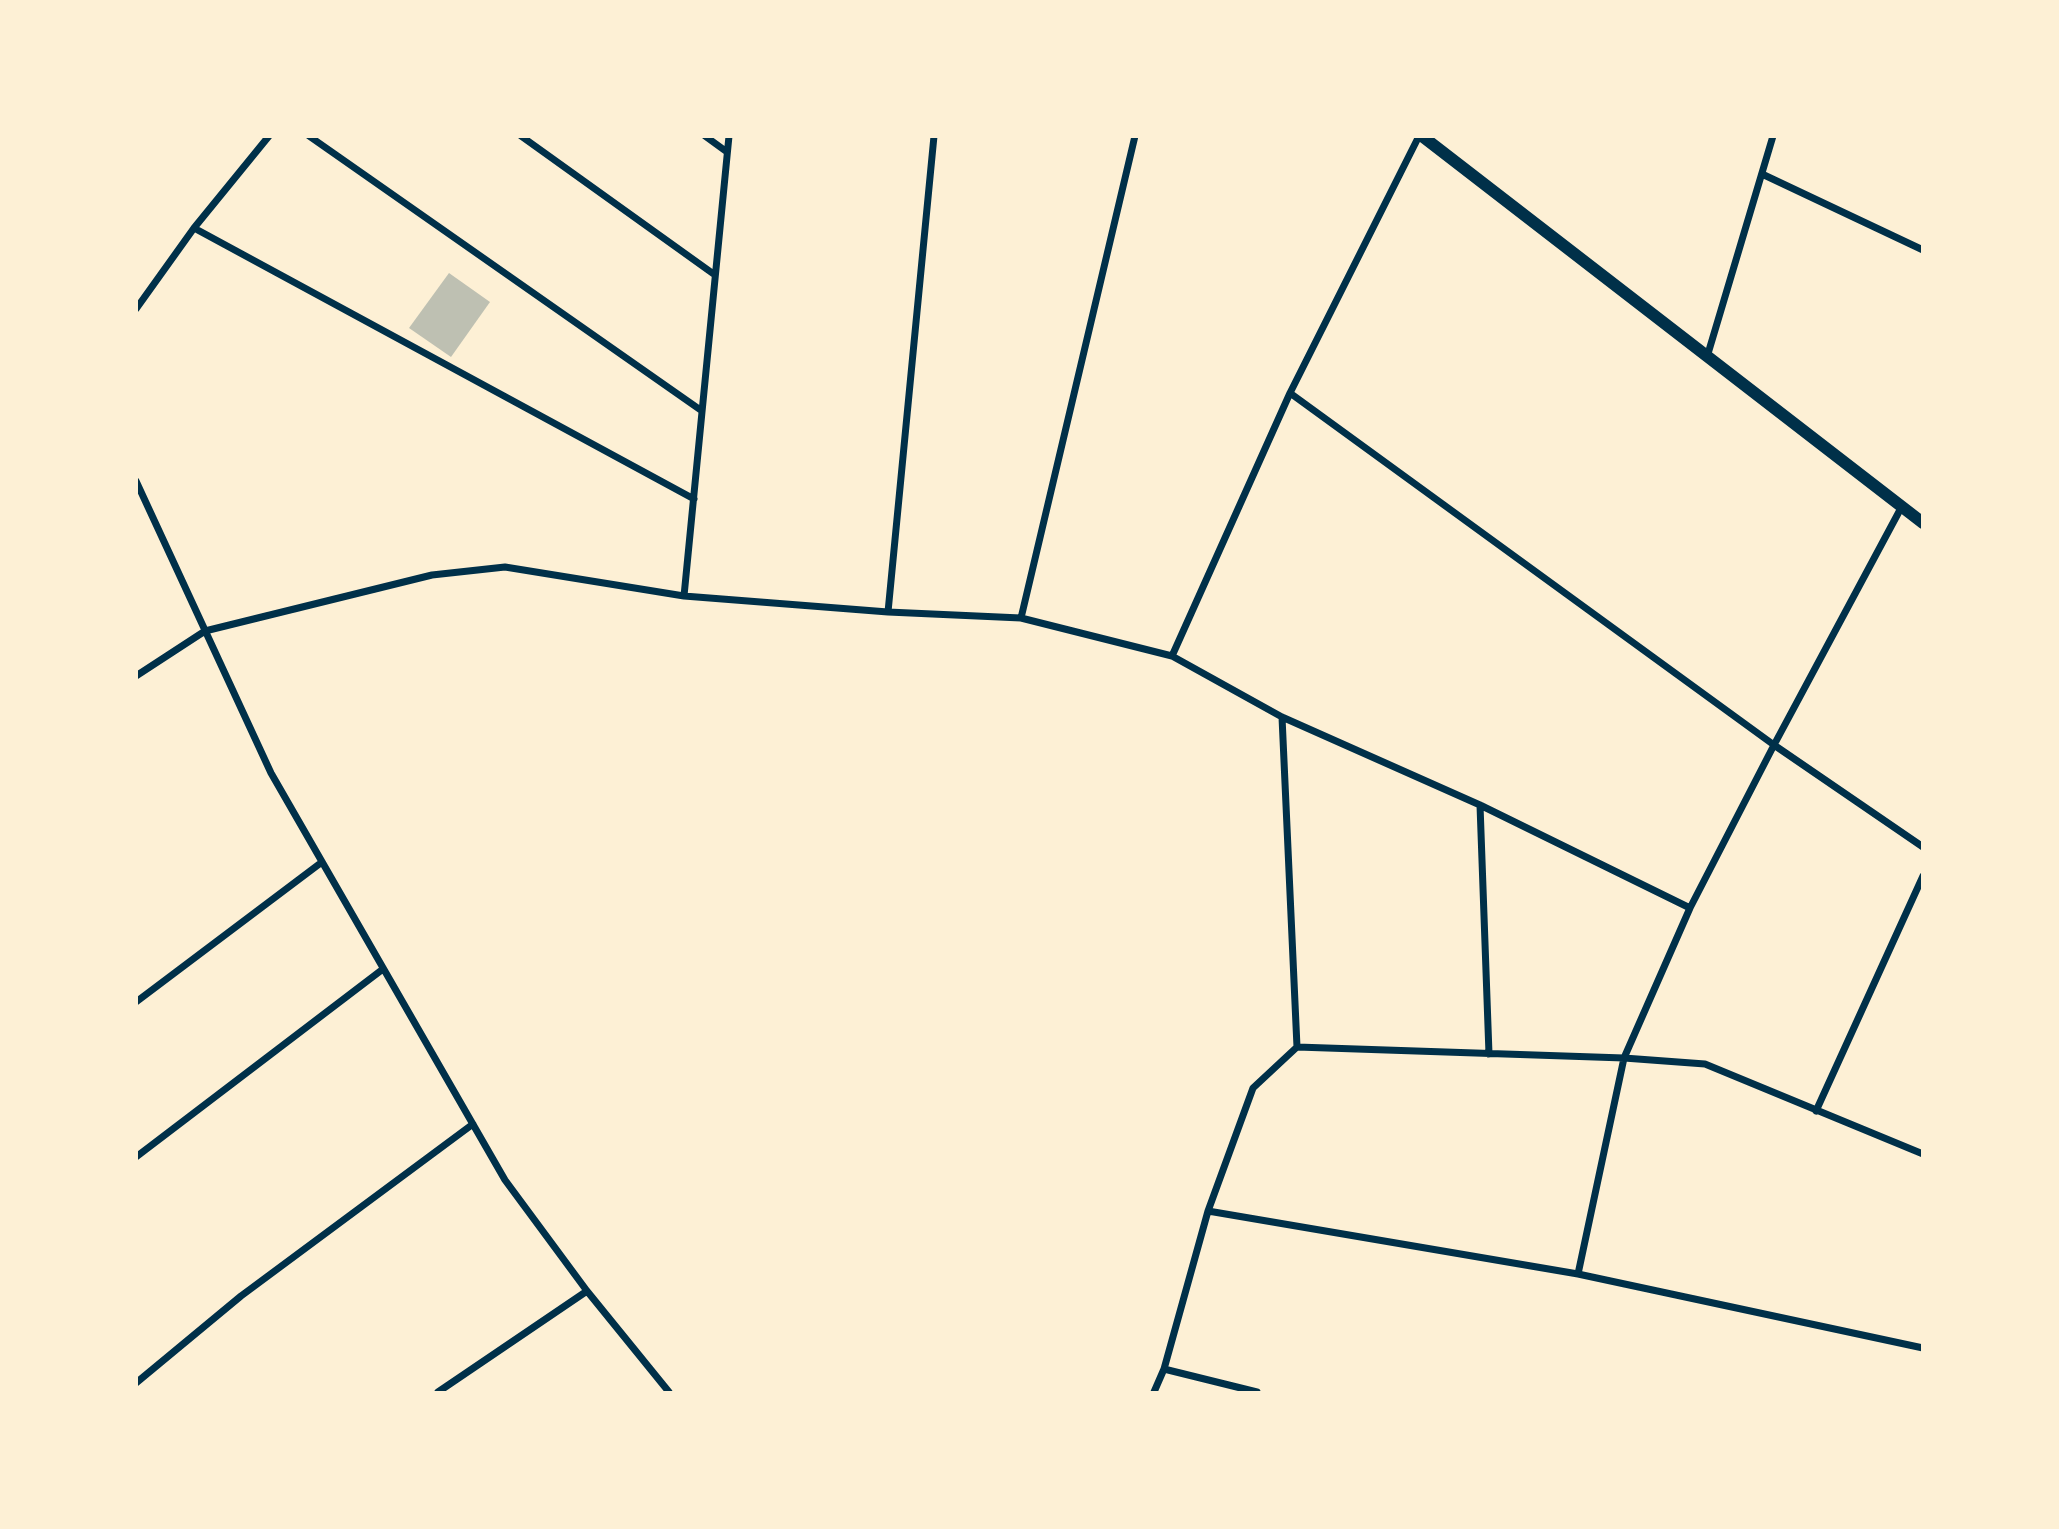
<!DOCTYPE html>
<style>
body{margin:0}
#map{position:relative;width:2059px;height:1529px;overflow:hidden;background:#fdf0d5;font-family:"DM Sans",sans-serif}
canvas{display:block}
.frame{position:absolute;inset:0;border:138px solid #fdf0d5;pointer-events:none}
</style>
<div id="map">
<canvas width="2059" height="1529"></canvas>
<div class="frame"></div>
</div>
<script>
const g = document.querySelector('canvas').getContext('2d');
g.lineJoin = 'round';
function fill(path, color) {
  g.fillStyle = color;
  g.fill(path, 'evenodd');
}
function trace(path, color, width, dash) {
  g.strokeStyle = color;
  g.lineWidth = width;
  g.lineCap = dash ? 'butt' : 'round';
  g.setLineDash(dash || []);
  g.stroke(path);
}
const building = new Path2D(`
 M 449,273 L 490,302 L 451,357 L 409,328 Z`);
const minor = new Path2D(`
 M 309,136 L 702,411
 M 521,136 L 715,275
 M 705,136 L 727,152
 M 1762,174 L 1923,250
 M 194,228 L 694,499
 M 136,309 L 194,228 L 269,136
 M 1707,357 L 1773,136
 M 1290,393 L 1774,745 L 1923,847
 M 136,481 L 271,773 L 505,1180 L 587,1291 L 669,1392
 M 684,596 L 729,136
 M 888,612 L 934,136
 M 1021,618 L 1135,136
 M 1172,656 L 1290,393 L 1419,136
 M 136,676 L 205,631 L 432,575 L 505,567 L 684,596 L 888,612 L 1021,618 L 1172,656 L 1282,717 L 1480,805 L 1690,908
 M 1480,805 L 1489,1054
 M 136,1002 L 322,862
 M 1297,1047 L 1624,1058 L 1705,1064 L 1923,1154
 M 1816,1111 L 1923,876
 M 136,1157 L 383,969
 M 1208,1211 L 1578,1274 L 1923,1348
 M 1578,1274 L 1624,1058 L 1690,908 L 1774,745 L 1901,508
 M 1164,1369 L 1257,1392
 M 136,1383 L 241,1296 L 473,1124
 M 438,1392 L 587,1291
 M 1154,1392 L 1164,1369 L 1208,1211 L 1253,1088 L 1297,1047 L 1282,717`);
const tertiary = new Path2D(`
 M 1422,136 L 1923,523`);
fill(building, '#bec0b2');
trace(minor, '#003049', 7);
trace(tertiary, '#003049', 12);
</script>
